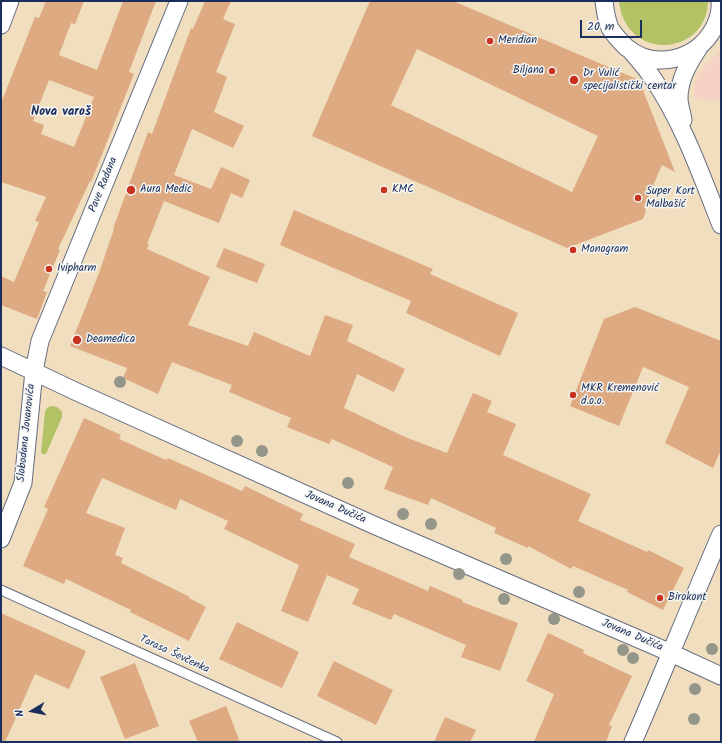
<!DOCTYPE html>
<meta charset="utf-8">
<style>
body{margin:0}
#map{position:relative;width:722px;height:743px;overflow:hidden;background:#f0debe;font-family:Kalam,sans-serif}
canvas{display:block}
.frame{position:absolute;inset:0;border:2px solid #1b2f5e;pointer-events:none}
.north{position:absolute;left:12px;top:691px;width:40px;height:40px;-webkit-text-stroke:3px #f6f6f2;paint-order:stroke;rotate:260deg;font-size:11px;font-weight:700;line-height:16px;text-align:center;color:#1b2f5e}
.north::after{content:'';display:block;margin:auto;width:14px;height:18px;background:#1b2f5e;clip-path:polygon(50% 0,100% 100%,50% 72%,0 100%)}
.scale{position:absolute;left:580px;top:20px;width:62px;height:18px;box-sizing:border-box;border:2px solid #1b2f5e;border-top:0;padding-left:5px;font-size:12px;line-height:14px;white-space:nowrap;color:#1b2f5e;-webkit-text-stroke:3px #f6f6f2;paint-order:stroke}
</style>
<div id="map">
<canvas width="722" height="743"></canvas>
<div class="frame"></div>
<div class="north">N</div>
<div class="scale">20 m</div>
</div>
<script>
const g = document.querySelector('canvas').getContext('2d');
g.lineJoin = 'round';
function fill(path, color) {
  g.fillStyle = color;
  g.fill(path, 'evenodd');
}
function trace(path, color, width, dash) {
  g.strokeStyle = color;
  g.lineWidth = width;
  g.lineCap = dash ? 'butt' : 'round';
  g.setLineDash(dash || []);
  g.stroke(path);
}
function write(font, color, halo, rows, align = 'center') {
  g.font = font + ' Kalam,sans-serif';
  g.lineWidth = 3;
  g.setLineDash([]);
  g.textBaseline = 'middle';
  g.strokeStyle = halo;
  g.fillStyle = color;
  for (const [text, x, y, turn = 0] of rows) {
    g.save();
    g.translate(x, y);
    g.rotate((+turn || 0) * Math.PI / 180);
    g.textAlign = isNaN(turn) ? turn : align;
    if (halo) g.strokeText(text, 0, 0);
    g.fillText(text, 0, 0);
    g.restore();
  }
}
const built = new Path2D(`
 M 721,50 L 721,101 L 694,99 L 694,85 L 697,75 Z`);
const green = new Path2D(`
 M 619,1 L 708,1 C 707,57 625,62 619,1 Z
 M 51,406 C 56,406 59,408 62,412 L 62,417 L 46,454 L 43,454 L 41,452 L 45,412 L 47,408 Z`);
const building = new Path2D(`
 M 46,1 L 84,1 L 75,24 L 71,23 L 59,55 L 97,70 L 123,1 L 156,1 L 129,72 L 134,74 L 91,182 L 90,181 L 58,249 L 60,250 L 43,291 L 47,292 L 37,319 L 1,305 L 1,276 L 14,282 L 39,222 L 35,221 L 46,197 L 1,182 L 1,103 L 35,17 L 39,18 ZM 49,80 L 94,97 L 74,147 L 41,134 L 44,125 L 33,121 Z
 M 205,1 L 231,1 L 223,19 L 235,24 L 216,72 L 227,77 L 214,112 L 244,126 L 233,148 L 192,129 L 174,175 L 211,189 L 221,167 L 250,180 L 242,198 L 231,193 L 219,223 L 164,201 L 147,244 L 149,245 L 147,249 L 210,277 L 188,325 L 248,346 L 254,332 L 310,356 L 325,315 L 353,325 L 347,341 L 405,369 L 394,392 L 357,374 L 344,408 L 405,437 L 447,453 L 473,393 L 492,401 L 487,412 L 516,424 L 503,455 L 591,494 L 578,521 L 647,552 L 648,550 L 684,568 L 663,610 L 627,592 L 628,590 L 573,566 L 571,569 L 528,546 L 528,548 L 494,533 L 496,528 L 431,498 L 428,505 L 384,489 L 393,467 L 332,439 L 329,444 L 287,427 L 291,418 L 229,392 L 232,385 L 172,362 L 158,394 L 123,378 L 127,368 L 70,346 L 99,273 L 114,229 L 113,229 L 148,132 L 152,134 L 191,28 L 193,29 Z
 M 370,1 L 453,1 L 639,80 L 675,172 L 662,165 L 644,207 L 646,210 L 643,219 L 567,248 L 312,136 ZM 417,49 L 598,136 L 572,192 L 391,105 Z
 M 294,210 L 433,269 L 430,274 L 518,313 L 500,356 L 406,313 L 411,301 L 280,245 Z
 M 224,248 L 265,264 L 257,283 L 216,267 Z
 M 635,307 L 721,341 L 721,450 L 713,468 L 665,443 L 689,387 L 643,367 L 619,426 L 570,406 L 604,319 Z
 M 84,418 L 121,435 L 119,439 L 166,460 L 168,458 L 242,491 L 245,486 L 303,514 L 300,520 L 355,544 L 349,557 L 428,591 L 430,586 L 463,600 L 462,602 L 518,623 L 500,671 L 461,657 L 466,645 L 394,614 L 391,620 L 352,604 L 359,589 L 327,575 L 308,622 L 281,611 L 299,565 L 224,529 L 228,521 L 180,499 L 176,510 L 102,478 L 86,513 L 125,528 L 115,555 L 123,558 L 121,563 L 190,597 L 189,598 L 206,607 L 189,641 L 130,612 L 131,610 L 66,579 L 64,584 L 23,566 L 48,509 L 44,507 Z
 M 1,613 L 86,651 L 69,689 L 35,674 L 5,742 L 1,742 Z
 M 237,622 L 299,652 L 282,688 L 219,659 Z
 M 548,633 L 584,650 L 583,653 L 632,676 L 609,725 L 612,726 L 606,742 L 534,742 L 554,694 L 526,681 Z
 M 334,661 L 393,690 L 376,725 L 317,696 Z
 M 135,663 L 159,726 L 125,739 L 100,677 Z
 M 226,706 L 240,742 L 198,742 L 189,721 Z
 M 445,717 L 476,730 L 470,742 L 434,742 Z`);
const lane = new Path2D(`
 M 1,590 L 337,742`);
const street = new Path2D(`
 M 604,1 C 605,10 606,19 610,28 C 614,35 620,41 626,47 C 655,71 697,60 714,28 C 718,20 721,10 720,1
 M 1,25 L 10,1
 M 631,51 C 638,59 646,68 652,77 C 683,122 701,175 721,225
 M 683,120 C 682,113 679,105 679,98 C 679,80 688,64 698,49
 M 1,356 L 77,392 L 376,526 L 671,653 L 721,676
 M 1,539 L 23,483 L 34,371 L 40,341 L 179,1
 M 633,742 C 663,673 691,603 721,534`);
const trees = [
 [120,382],
 [237,441],
 [262,451],
 [348,483],
 [403,514],
 [431,524],
 [506,559],
 [459,574],
 [579,592],
 [504,599],
 [554,619],
 [712,649],
 [623,650],
 [633,658],
 [695,689],
 [694,719]
];
const markers = [
 [490,41,4,"#c8321e"],
 [552,71,4,"#c8321e"],
 [574,80,5,"#c8321e"],
 [131,190,5,"#c8321e"],
 [384,190,4,"#c8321e"],
 [638,198,4,"#c8321e"],
 [573,250,4,"#c8321e"],
 [49,269,4,"#c8321e"],
 [77,340,5,"#c8321e"],
 [573,395,4,"#c8321e"],
 [660,598,4,"#c8321e"]
];
const poiNames = [
 ["Meridian",498,41],
 ["Biljana",544,71,"right"],
 ["Dr Vulić",583,74],
 ["specijalistički centar",583,87],
 ["Aura Medic",140,190],
 ["KMC",392,190],
 ["Super Kort",646,192],
 ["Malbašić",646,205],
 ["Monogram",581,250],
 ["Ivipharm",57,269],
 ["Deamedica",86,340],
 ["MKR Kremenović",581,389],
 ["d.o.o.",581,402],
 ["Birokont",668,598]
];
const streetNames = [
 ["Pave Radana",104,185,-68],
 ["Slobodana Jovanovića",27,433,-84],
 ["Jovana Dučića",335,508,24],
 ["Jovana Dučića",632,636,23],
 ["Tarasa Ševčenka",174,655,25]
];
const quarterNames = [
 ["Nova varoš",61,113]
];
fill(built, '#f6d2c4');
fill(green, '#b2c265');
fill(building, '#ddaa82');
trace(lane, '#666c80', 11);
trace(street, '#666c80', 19);
trace(lane, '#fff', 9);
trace(street, '#fff', 17);
g.fillStyle = '#94968a';
for (const [x, y] of trees) {
  g.beginPath();
  g.arc(x, y, 6, 0, 2 * Math.PI);
  g.fill();
}
for (const [x, y, r, color] of markers) {
  const dot = new Path2D();
  dot.arc(x, y, r, 0, 2 * Math.PI);
  g.fillStyle = color;
  g.fill(dot);
  trace(dot, '#f6f6f2', 1.5);
}
write('11px', '#1b2f5e', '#f6f6f2', poiNames, 'left');
write('11px', '#1b2f5e', '#f6f6f2', streetNames);
write('bold 13px', '#1b2f5e', '#f6f6f2', quarterNames);
</script>
